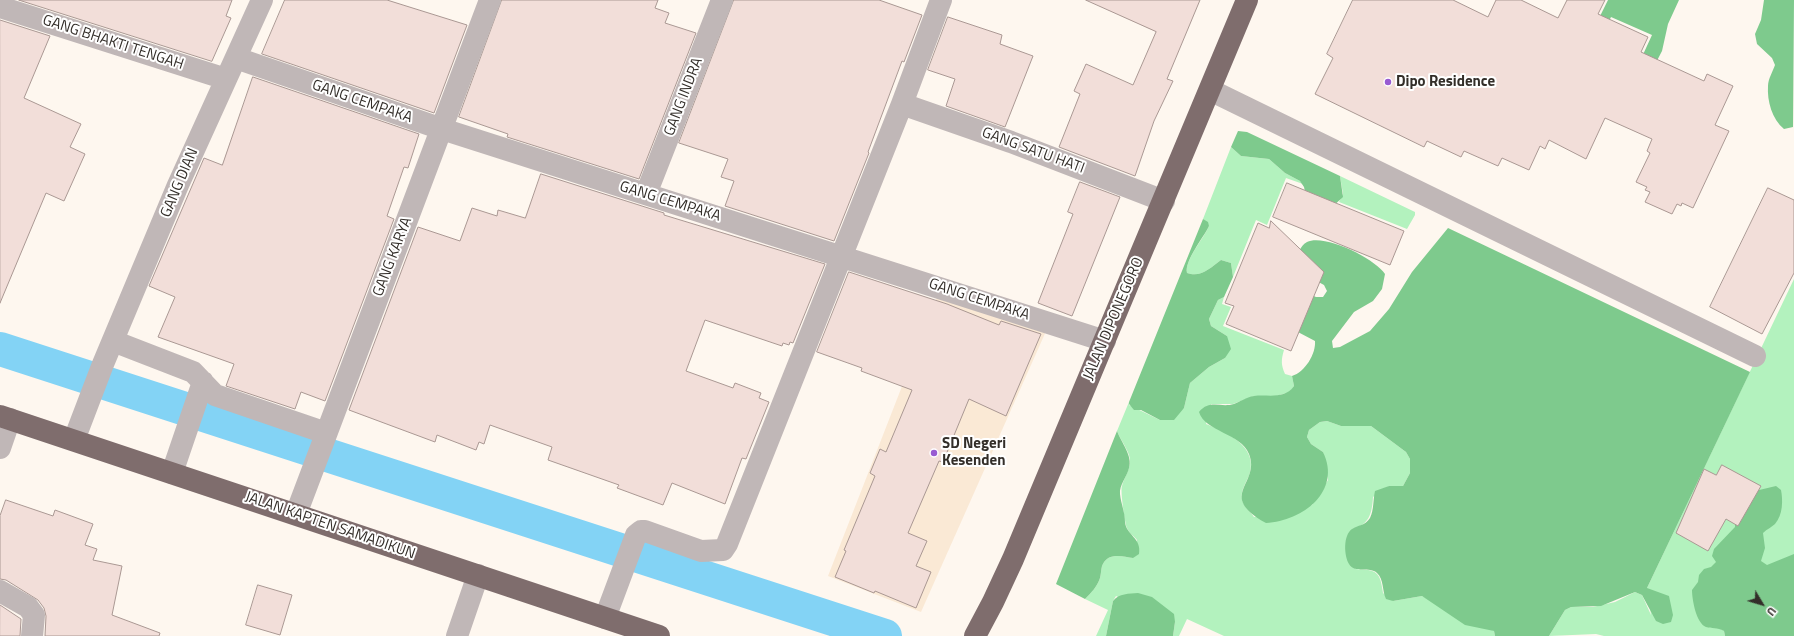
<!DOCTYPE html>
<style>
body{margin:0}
#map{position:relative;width:1794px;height:636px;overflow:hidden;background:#fef7ef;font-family:"Titillium Web",sans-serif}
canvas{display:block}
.north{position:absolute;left:1742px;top:584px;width:40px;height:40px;-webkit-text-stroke:3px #fff;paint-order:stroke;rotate:128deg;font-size:11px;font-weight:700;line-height:16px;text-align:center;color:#332e29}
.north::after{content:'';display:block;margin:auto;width:14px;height:18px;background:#332e29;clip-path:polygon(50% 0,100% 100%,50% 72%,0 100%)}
</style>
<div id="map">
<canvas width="1794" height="636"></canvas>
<div class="north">U</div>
</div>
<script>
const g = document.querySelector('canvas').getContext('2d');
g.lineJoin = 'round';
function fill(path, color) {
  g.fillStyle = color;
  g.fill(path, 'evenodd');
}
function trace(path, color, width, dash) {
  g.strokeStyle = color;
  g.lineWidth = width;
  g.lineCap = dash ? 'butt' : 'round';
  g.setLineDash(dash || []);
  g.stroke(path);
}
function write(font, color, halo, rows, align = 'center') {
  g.font = font + ' "Titillium Web",sans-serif';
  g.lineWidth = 4;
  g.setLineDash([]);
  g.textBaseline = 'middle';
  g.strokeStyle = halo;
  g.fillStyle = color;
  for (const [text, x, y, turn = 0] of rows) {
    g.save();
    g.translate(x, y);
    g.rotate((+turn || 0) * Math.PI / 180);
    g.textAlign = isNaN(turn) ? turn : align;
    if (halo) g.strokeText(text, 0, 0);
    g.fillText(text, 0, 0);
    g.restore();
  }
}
const built = new Path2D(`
 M 938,294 L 1047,329 L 921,612 L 828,576 Z`);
const green = new Path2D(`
 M 1231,147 L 1241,156 L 1269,159 L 1285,173 L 1300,181 L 1303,184 L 1286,178 L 1267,225 L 1256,220 L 1233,277 L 1231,263 L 1221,260 C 1210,268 1201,278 1187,273 C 1184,261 1204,238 1209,226 L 1203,219 Z
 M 1340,176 L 1415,212 L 1415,215 L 1407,229 L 1339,202 L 1343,194 Z
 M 1794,279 L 1794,599 L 1706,627 L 1718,627 L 1724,631 L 1725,636 L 1604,636 L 1596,634 L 1549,636 L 1565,610 L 1571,607 L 1593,607 L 1615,602 L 1635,592 L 1642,595 L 1651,615 L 1647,588 Z
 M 1224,297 L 1222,304 L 1231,307 L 1223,326 L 1284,350 C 1281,360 1281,365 1285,374 L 1292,376 L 1294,386 L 1290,392 L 1276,396 L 1254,396 L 1233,404 L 1211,404 L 1206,424 C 1226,432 1257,446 1250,472 C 1248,481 1240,489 1242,499 C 1243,506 1250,511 1254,517 L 1312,505 L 1328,480 L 1323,452 L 1311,444 L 1307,437 L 1309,430 L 1320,422 L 1327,421 L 1341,426 L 1371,426 L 1406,452 L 1410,459 L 1410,473 L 1403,486 L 1389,486 L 1373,497 C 1372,514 1369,525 1352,529 L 1355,569 C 1377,570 1380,571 1383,593 L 1393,601 L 1422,596 L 1494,631 L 1495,636 L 1224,636 L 1187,619 L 1179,636 L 1173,636 L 1175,622 L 1116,596 L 1113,601 L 1106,636 L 1096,636 L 1108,610 L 1085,599 C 1091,593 1097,587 1100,578 C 1101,574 1101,570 1102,566 C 1107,552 1122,556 1133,558 L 1137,540 C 1134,536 1129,533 1127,528 C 1125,524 1120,490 1122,486 C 1124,477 1131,469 1130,459 C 1128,449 1121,441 1117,431 L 1129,402 L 1129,405 L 1160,420 L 1184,408 L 1190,383 L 1209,367 L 1225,358 L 1227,336 L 1211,326 L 1209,319 L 1218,300 Z`);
const forest = new Path2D(`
 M 1608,0 L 1679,0 L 1668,24 L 1662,51 L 1648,78 L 1635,72 L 1652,35 L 1611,17 L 1573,98 L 1562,93 Z
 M 1764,0 L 1794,0 L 1793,127 L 1784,129 C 1772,119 1767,101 1768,86 C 1768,79 1773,71 1775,65 L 1772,58 L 1757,44 L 1755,34 L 1761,20 Z
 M 1238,131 L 1247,132 L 1340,176 L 1343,197 L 1330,209 L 1307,201 L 1304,187 L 1300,181 L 1285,173 L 1269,159 L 1241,156 L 1231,147 Z
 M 1203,219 L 1208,222 L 1209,226 C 1204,237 1184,261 1187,273 C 1201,278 1210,268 1221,260 L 1231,263 L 1233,277 L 1224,297 L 1218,300 L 1209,319 L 1211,326 L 1227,336 L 1231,349 L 1225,358 L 1209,367 L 1190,383 L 1184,408 L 1174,420 L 1160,420 L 1141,410 L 1134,410 L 1129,404 L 1129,402 Z
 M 1448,228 L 1750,372 L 1647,588 L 1669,596 L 1673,615 L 1671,622 L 1663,624 L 1656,621 L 1642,595 L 1635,592 L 1601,606 L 1571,607 L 1565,610 L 1549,636 L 1495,636 L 1494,631 L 1465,625 L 1422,596 L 1393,601 L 1386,599 C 1382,591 1384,579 1377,573 C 1370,566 1355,574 1349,564 C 1344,556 1343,535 1352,529 C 1358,525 1365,526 1370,518 C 1374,510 1373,499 1375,491 L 1389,486 L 1403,486 L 1410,473 L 1410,459 L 1406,452 L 1371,426 L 1341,426 L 1327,421 L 1320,422 L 1309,430 L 1307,437 L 1311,444 L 1323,452 C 1342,491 1303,521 1266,523 C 1216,495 1261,484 1249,454 C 1241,433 1205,432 1199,412 C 1210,399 1220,408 1234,404 C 1240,402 1246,397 1254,396 C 1268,394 1284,400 1294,386 L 1292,376 C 1305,372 1316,354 1315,341 L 1296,331 L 1303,291 L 1316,297 L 1323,297 L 1327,291 L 1324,285 L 1311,278 L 1299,252 C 1301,247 1303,244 1307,242 C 1324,233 1376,259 1385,274 L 1382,289 L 1373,301 L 1354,312 L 1332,341 L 1333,348 L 1340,347 L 1370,331 L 1389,309 L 1412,272 Z
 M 1117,431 C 1121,442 1133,456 1129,468 C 1127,477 1119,485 1120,494 C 1121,504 1125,512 1125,522 C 1126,535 1142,538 1139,554 L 1133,558 C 1122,556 1107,552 1102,566 C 1101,570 1101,574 1100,578 C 1097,587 1091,593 1085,599 L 1056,584 Z
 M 1776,486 L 1781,490 C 1783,500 1783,515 1775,524 C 1772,527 1767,529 1763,533 L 1765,548 L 1761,561 L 1767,565 L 1794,554 L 1794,636 L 1725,636 L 1724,631 C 1717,627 1712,629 1706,627 C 1696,623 1692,599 1692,590 L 1698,582 L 1699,575 L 1704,569 L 1711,567 L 1716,562 L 1712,556 L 1714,549 L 1735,527 L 1735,519 L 1755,491 Z
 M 1138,593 L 1152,597 L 1174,614 L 1175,622 L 1173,636 L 1106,636 L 1113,601 C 1119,593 1129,594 1138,593 Z`);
const canal = new Path2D(`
 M 0,349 L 885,636`);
const building = new Path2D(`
 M 19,0 L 232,0 L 226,16 L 231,18 L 212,61 Z
 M 285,0 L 387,0 L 467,25 L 434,113 L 262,54 Z
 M 502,0 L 658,0 L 655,8 L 669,13 L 665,23 L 696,33 L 639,179 L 507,137 L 508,134 L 459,117 Z
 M 734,0 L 879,0 L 922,15 L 904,62 L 902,61 L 868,152 L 869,153 L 834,241 L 725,206 L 734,181 L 721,177 L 728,159 L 679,143 Z
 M 1086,0 L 1200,0 L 1167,79 L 1173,81 L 1154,121 L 1135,176 L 1059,147 L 1080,94 L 1074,91 L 1086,64 L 1133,85 L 1156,32 Z
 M 1353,0 L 1453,0 L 1488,17 L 1496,0 L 1521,0 L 1558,18 L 1567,0 L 1605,0 L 1598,14 L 1648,37 L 1641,52 L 1704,81 L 1707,74 L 1733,86 L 1715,125 L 1729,131 L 1693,208 L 1682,203 L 1681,206 L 1677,204 L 1672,214 L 1645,202 L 1650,192 L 1645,190 L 1647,187 L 1636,182 L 1650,153 L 1647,151 L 1652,139 L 1605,118 L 1586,159 L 1549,140 L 1545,149 L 1540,146 L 1529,170 L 1502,158 L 1498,166 L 1464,151 L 1461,157 L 1427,141 L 1424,147 L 1315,94 L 1333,58 L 1327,54 Z
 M 948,17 L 1002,35 L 1000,44 L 1033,56 L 1005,127 L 946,106 L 955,79 L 928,70 Z
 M 0,20 L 50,36 L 24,98 L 81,124 L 70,147 L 85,154 L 64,201 L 46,193 L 0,303 Z
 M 253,77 L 419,134 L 408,168 L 404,167 L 387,216 L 394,219 L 325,401 L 301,392 L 295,409 L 226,386 L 234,364 L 158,337 L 175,297 L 149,286 L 204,158 L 222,165 Z
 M 541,174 L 664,213 L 664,215 L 825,264 L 793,343 L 790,342 L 789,345 L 783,343 L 782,346 L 705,320 L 686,371 L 733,388 L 735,383 L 761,393 L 759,398 L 769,402 L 746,459 L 742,458 L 725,504 L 672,483 L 663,505 L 617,488 L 619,485 L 548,460 L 552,447 L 490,425 L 484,444 L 479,442 L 476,450 L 437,435 L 435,442 L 349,410 L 418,227 L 460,241 L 472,208 L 497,216 L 498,210 L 525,218 Z
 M 1080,182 L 1120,197 L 1072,316 L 1038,303 L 1073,214 L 1068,212 Z
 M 1287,183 L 1404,231 L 1390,265 L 1273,217 Z
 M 1768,188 L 1794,200 L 1794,273 L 1762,334 L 1710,307 Z
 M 1271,221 L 1324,272 L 1291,351 L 1226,324 L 1234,306 L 1225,303 L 1258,223 L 1269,228 Z
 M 849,272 L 947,304 L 999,325 L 1001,321 L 1041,334 L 1006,416 L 969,399 L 943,462 L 939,461 L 908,533 L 927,541 L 916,566 L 931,572 L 916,608 L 875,591 L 874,593 L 835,577 L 846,551 L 844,550 L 875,476 L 870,473 L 880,449 L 886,452 L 912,390 L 861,371 L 862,368 L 817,352 Z
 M 1722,465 L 1761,486 L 1738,526 L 1726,519 L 1708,551 L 1676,533 L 1704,469 L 1716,475 Z
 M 6,500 L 53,516 L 55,510 L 93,524 L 85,545 L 97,549 L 93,560 L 122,566 L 112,615 L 160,633 L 159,636 L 45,636 L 46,616 L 44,608 L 38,600 L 6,580 L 0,579 L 0,516 Z
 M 258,585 L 292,595 L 280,635 L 246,625 Z
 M 0,605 L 21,619 L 20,636 L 0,636 Z`);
const minor = new Path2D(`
 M 0,7 L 226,79
 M 236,58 L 442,129 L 1105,341
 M 1210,90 L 1755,356
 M 902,104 L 1011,142 L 1164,201
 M 646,194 L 722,0
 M 113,341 L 193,372 L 215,395 L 326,433
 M 74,440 L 103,364 L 178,185 L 262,0
 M 0,448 L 10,419
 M 172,473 L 203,382
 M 296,514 L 490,0
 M 0,591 L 28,607 L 34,615 L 32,636
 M 605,618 L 636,535 L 641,531 L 645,531 L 701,551 L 723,550 L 727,544 L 902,104 L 941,0
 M 457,636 L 478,575`);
const highway = new Path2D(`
 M 0,416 L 659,636
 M 975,636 L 993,602 L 1013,559 L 1247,0`);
const markers = [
 [1388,82,4,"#985bd2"],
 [934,453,4,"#985bd2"]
];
const streetNames = [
 ["GANG BHAKTI TENGAH",113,43,18],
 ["GANG INDRA",684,97,-69],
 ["GANG CEMPAKA",362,102,19],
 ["GANG SATU HATI",1033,151,20],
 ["GANG DIAN",180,183,-67],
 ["GANG CEMPAKA",670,202,17],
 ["GANG KARYA",393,257,-69],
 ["GANG CEMPAKA",979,300,18],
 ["JALAN DIPONEGORO",1114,319,-67],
 ["JALAN KAPTEN SAMADIKUN",330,526,19]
];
const poiNames = [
 ["Dipo Residence",1396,82],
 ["SD Negeri",942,444],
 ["Kesenden",942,461]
];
fill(built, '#fae9d5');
fill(green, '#b3f2be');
fill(forest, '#7eca8d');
trace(canal, '#83d3f5', 34);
fill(building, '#f2ded9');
trace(building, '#aa9893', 1);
trace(minor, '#c0b7b7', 22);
trace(highway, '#7f6d6d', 22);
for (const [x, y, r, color] of markers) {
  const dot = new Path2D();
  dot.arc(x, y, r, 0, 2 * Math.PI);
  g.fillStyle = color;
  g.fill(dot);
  trace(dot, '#fff', 1.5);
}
write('15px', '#332e29', '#fff', streetNames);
write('bold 15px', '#332e29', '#fff', poiNames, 'left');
</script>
